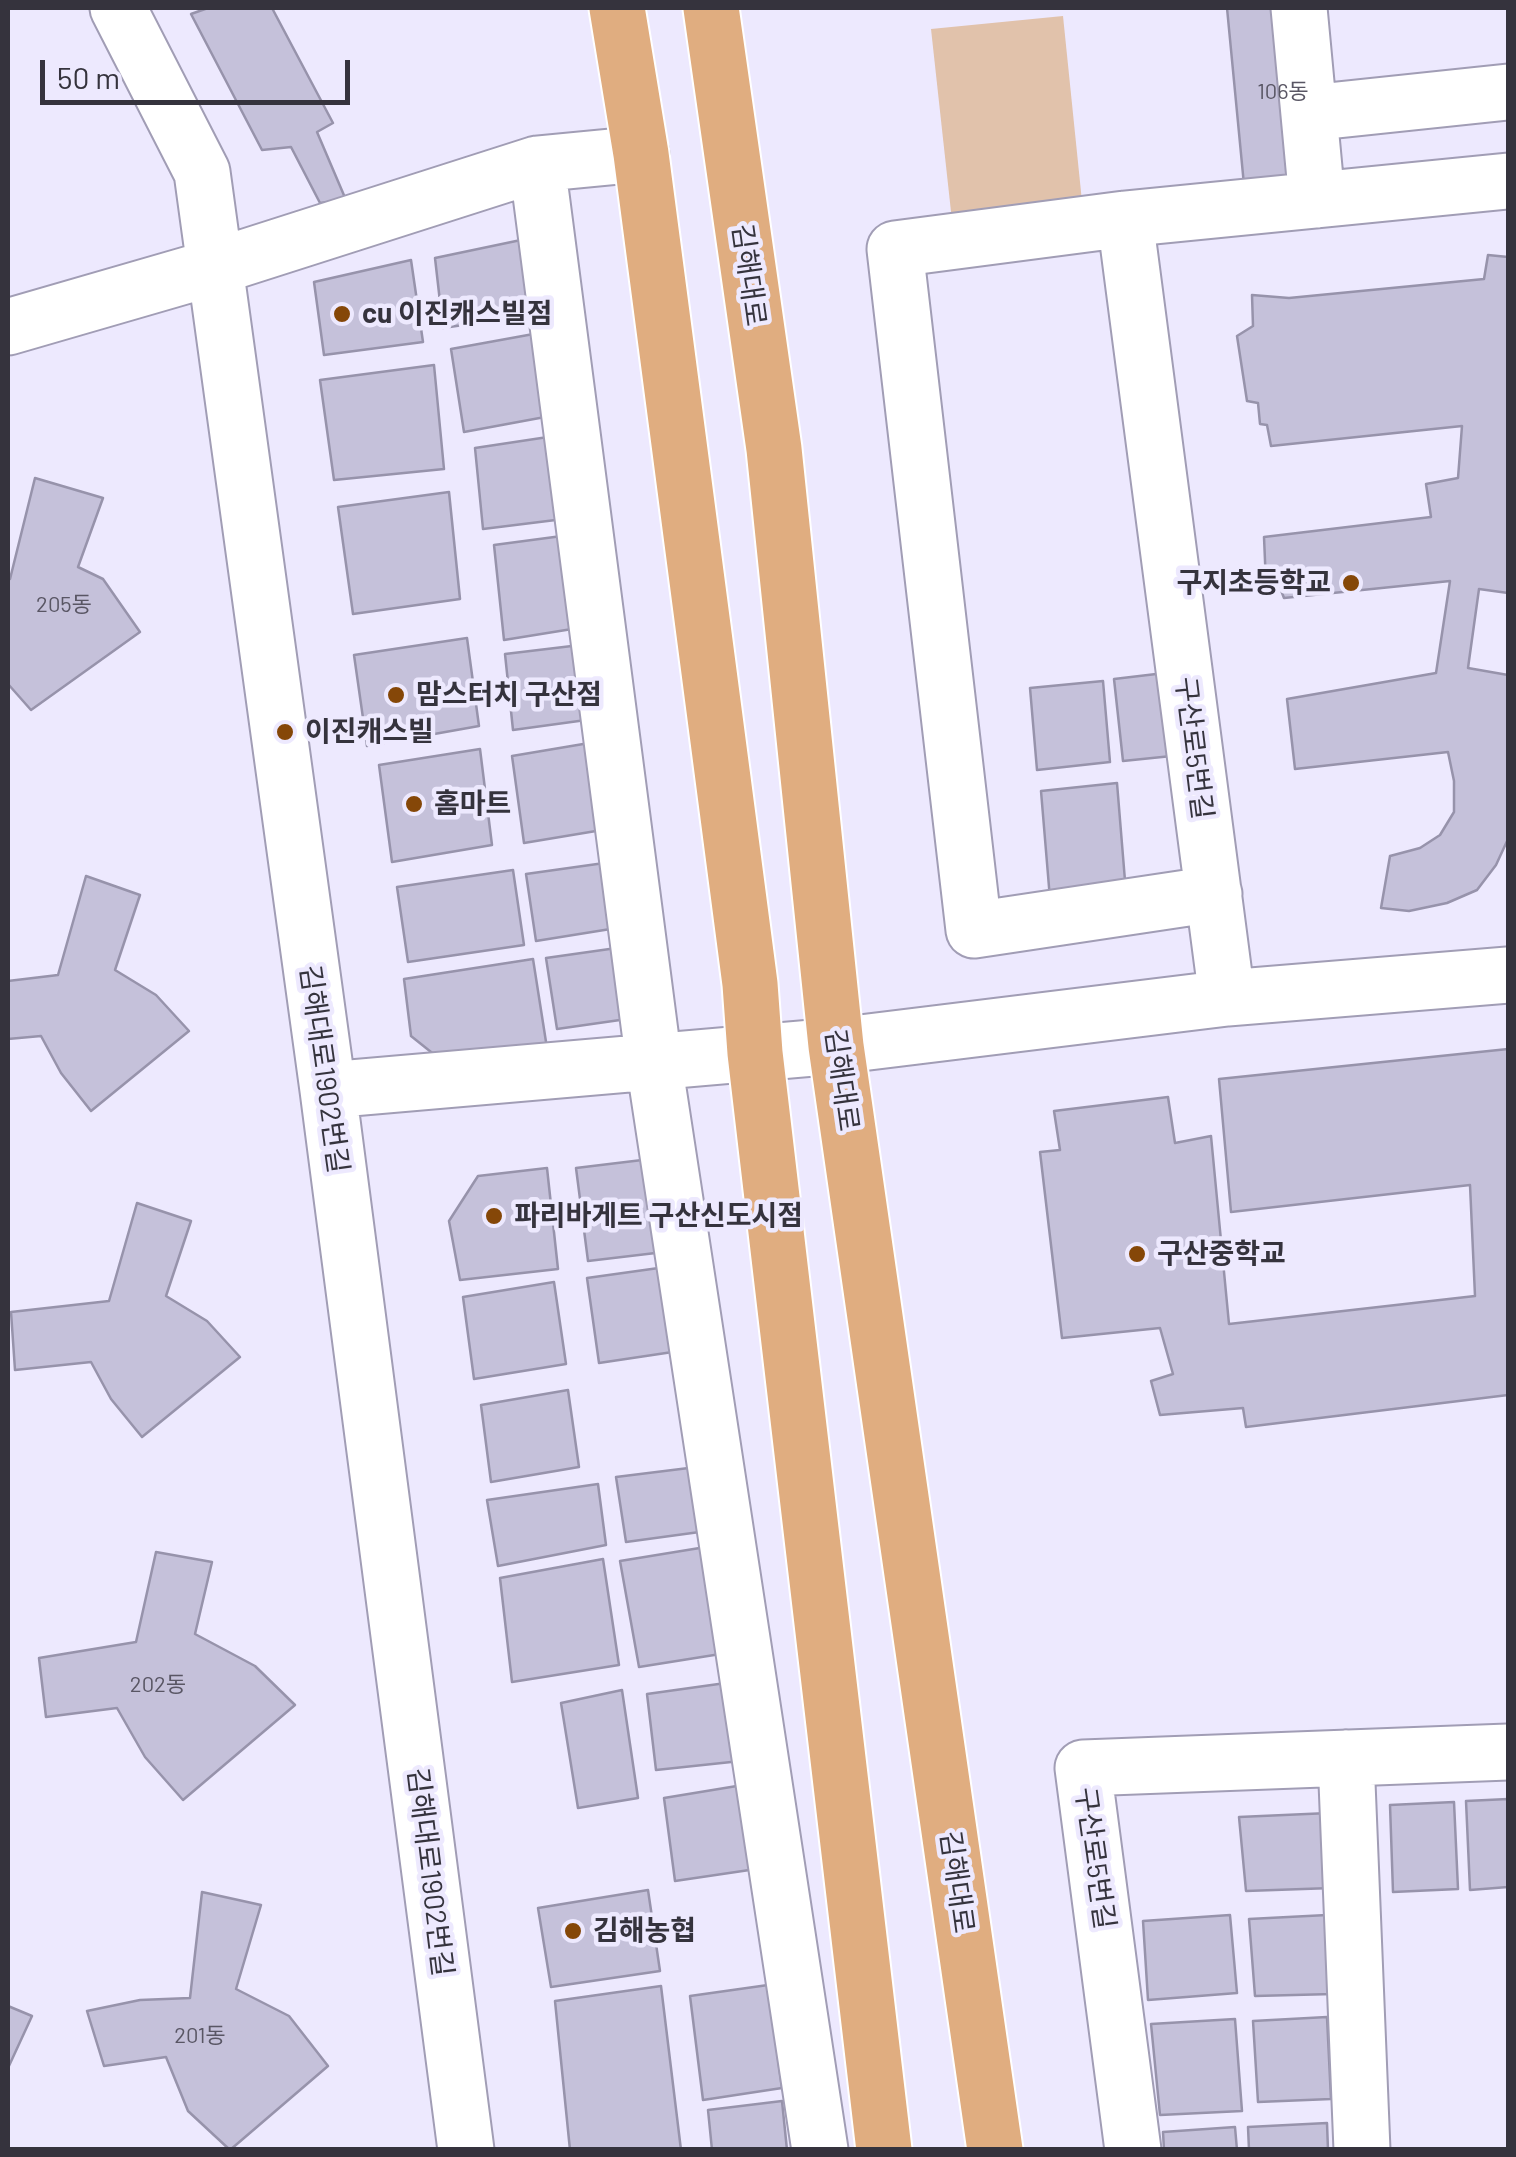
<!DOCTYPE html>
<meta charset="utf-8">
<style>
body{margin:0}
#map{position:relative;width:1516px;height:2157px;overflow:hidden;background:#ede9fe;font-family:Barlow,sans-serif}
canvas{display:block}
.frame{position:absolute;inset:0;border:10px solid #35333d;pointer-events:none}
.scale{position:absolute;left:40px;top:60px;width:310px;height:45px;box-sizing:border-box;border:5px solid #35333d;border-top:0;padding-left:12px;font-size:30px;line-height:35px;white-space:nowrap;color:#35333d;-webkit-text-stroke:8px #ede9fe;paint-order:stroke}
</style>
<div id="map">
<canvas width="1516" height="2157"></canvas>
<div class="frame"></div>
<div class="scale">50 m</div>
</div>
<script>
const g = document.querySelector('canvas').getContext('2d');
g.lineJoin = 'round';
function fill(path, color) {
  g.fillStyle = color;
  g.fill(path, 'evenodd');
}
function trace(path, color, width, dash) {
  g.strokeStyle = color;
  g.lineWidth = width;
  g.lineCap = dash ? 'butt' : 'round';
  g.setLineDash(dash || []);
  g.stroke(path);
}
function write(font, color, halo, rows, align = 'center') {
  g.font = font + ' Barlow,"Noto Sans KR",sans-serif';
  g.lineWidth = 9;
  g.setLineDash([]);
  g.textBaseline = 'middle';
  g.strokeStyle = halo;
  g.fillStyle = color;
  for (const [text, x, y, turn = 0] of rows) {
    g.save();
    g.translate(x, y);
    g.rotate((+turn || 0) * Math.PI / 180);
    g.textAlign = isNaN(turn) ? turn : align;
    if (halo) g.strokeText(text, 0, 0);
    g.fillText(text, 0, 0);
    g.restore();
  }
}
const green = new Path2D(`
 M 1063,16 L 1084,221 L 954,239 L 931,29 Z`);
const building = new Path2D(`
 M 208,8 L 272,8 L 333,123 L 317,132 L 346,200 L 320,203 L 291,147 L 262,150 L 191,14 Z
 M 1227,8 L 1325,8 L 1339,177 L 1244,185 Z
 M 540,236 L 550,312 L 443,328 L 435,258 Z
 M 1488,255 L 1508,257 L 1508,593 L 1479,589 L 1468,668 L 1508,675 L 1508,839 L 1496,865 L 1477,890 L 1447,903 L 1409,911 L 1381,908 L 1390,856 L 1420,848 L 1440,835 L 1454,812 L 1454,781 L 1448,752 L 1295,769 L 1287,699 L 1436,673 L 1450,581 L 1284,598 L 1279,585 L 1266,584 L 1264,537 L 1431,517 L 1426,484 L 1458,478 L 1462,426 L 1271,446 L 1267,425 L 1260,424 L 1258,403 L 1247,401 L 1237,336 L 1253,326 L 1252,295 L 1289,298 L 1484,279 Z
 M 411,260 L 423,342 L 324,355 L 314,282 Z
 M 561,329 L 572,412 L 464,432 L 451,349 Z
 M 434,365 L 444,469 L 334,480 L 320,380 Z
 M 581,432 L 588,516 L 483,529 L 475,448 Z
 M 35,478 L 103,498 L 78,567 L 103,579 L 140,632 L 31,710 L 8,684 L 8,579 L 10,579 Z
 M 449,492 L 460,599 L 353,614 L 338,507 Z
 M 592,532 L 603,624 L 504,640 L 494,545 Z
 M 467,638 L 479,726 L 367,746 L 354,655 Z
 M 622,640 L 630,714 L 513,730 L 505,654 Z
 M 1190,670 L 1201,753 L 1123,761 L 1114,679 Z
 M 1103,681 L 1110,762 L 1037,770 L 1030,688 Z
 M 607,740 L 620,827 L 524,843 L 512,756 Z
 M 480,749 L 492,845 L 392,862 L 379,765 Z
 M 1117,783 L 1127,905 L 1051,911 L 1041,791 Z
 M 647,857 L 654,922 L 536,941 L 526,874 Z
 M 513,870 L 524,945 L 408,962 L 397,887 Z
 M 86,876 L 140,895 L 115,970 L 156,995 L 189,1031 L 91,1111 L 61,1073 L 41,1036 L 8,1039 L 8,981 L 58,975 Z
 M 659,942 L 669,1013 L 557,1029 L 546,958 Z
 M 533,959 L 549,1061 L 461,1076 L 411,1036 L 404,979 Z
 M 1508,1049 L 1508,1395 L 1246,1427 L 1243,1408 L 1160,1415 L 1151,1381 L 1173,1374 L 1160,1328 L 1062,1338 L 1040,1152 L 1060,1150 L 1054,1111 L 1168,1097 L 1175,1143 L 1211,1136 L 1229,1324 L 1475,1296 L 1470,1185 L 1231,1212 L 1219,1079 Z
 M 667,1157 L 681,1250 L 588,1261 L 576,1168 Z
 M 547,1168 L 558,1269 L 460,1280 L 449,1221 L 478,1176 Z
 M 137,1203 L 191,1221 L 166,1296 L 207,1321 L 240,1357 L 142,1437 L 111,1399 L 91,1362 L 15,1370 L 11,1312 L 109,1301 Z
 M 673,1266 L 686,1350 L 599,1363 L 587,1278 Z
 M 554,1282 L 566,1364 L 474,1379 L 463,1297 Z
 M 568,1390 L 579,1467 L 491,1482 L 481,1405 Z
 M 721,1464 L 729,1528 L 626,1542 L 616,1477 Z
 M 598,1484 L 606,1545 L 498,1566 L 487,1500 Z
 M 718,1545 L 733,1652 L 639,1667 L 620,1561 Z
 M 156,1552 L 212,1562 L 195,1634 L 255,1666 L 295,1705 L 183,1800 L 145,1757 L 117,1708 L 46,1717 L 39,1658 L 136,1642 Z
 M 603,1559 L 619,1665 L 512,1682 L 500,1578 Z
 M 740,1681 L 750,1760 L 656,1770 L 647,1694 Z
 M 622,1690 L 638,1798 L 578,1808 L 561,1703 Z
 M 749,1784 L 763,1868 L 675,1881 L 664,1798 Z
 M 1508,1799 L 1508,1887 L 1470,1890 L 1466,1801 Z
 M 1454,1802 L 1458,1889 L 1393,1892 L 1390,1805 Z
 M 1329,1813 L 1332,1888 L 1246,1891 L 1239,1817 Z
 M 648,1890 L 660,1971 L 551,1987 L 538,1908 Z
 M 202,1892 L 261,1905 L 236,1989 L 289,2016 L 328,2066 L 230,2150 L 188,2111 L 166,2057 L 104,2066 L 87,2011 L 140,2000 L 190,1998 Z
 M 1230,1915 L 1237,1993 L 1148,2000 L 1143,1921 Z
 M 1327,1915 L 1333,1994 L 1255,1996 L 1249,1919 Z
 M 768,1985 L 782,2088 L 703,2100 L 690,1996 Z
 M 661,1986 L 681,2150 L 570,2150 L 555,2001 Z
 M 8,2006 L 32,2016 L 8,2068 Z
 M 1327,2017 L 1331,2099 L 1258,2102 L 1253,2021 Z
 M 1235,2019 L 1242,2111 L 1160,2115 L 1151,2024 Z
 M 782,2101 L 787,2150 L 712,2150 L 708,2110 Z
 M 1327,2123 L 1328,2150 L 1249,2150 L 1248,2127 Z
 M 1235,2127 L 1237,2150 L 1164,2150 L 1163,2132 Z`);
const minor = new Path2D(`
 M 118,8 L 202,172 L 328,1090 L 466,2150
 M 1299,8 L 1317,200
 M 1309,113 L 1508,92
 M 537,164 L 654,1063 L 820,2150
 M 1125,219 L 1227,998
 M 8,327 L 215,267 L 537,164 L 641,154
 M 1214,894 L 974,930 L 895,249 L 1125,219 L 1508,181
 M 328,1090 L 836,1046 L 1227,998 L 1508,975
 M 1346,1758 L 1362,2150
 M 1133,2150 L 1083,1768 L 1508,1752`);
const major = new Path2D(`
 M 617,8 L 641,154 L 750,984 L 755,1053 L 884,2150
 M 711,8 L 774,449 L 836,1046 L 995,2150`);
const markers = [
 [342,314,10,"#854708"],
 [1351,583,10,"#854708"],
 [396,695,10,"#854708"],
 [285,732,10,"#854708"],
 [414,804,10,"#854708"],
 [494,1216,10,"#854708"],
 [1137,1254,10,"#854708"],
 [573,1931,10,"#854708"]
];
const numberNames = [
 ["106동",1283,92],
 ["205동",64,605],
 ["202동",158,1685],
 ["201동",200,2036]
];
const streetNames = [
 ["김해대로",749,275,82],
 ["구산로5번길",1194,748,83],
 ["김해대로1902번길",324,1069,82],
 ["김해대로",842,1080,82],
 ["구산로5번길",1095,1858,82],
 ["김해대로1902번길",430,1872,83],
 ["김해대로",957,1882,82]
];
const poiNames = [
 ["cu 이진캐스빌점",362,314],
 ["구지초등학교",1331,583,"right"],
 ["맘스터치 구산점",416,695],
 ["이진캐스빌",305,732],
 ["홈마트",434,804],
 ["파리바게트 구산신도시점",514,1216],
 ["구산중학교",1157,1254],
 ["김해농협",593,1931]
];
fill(green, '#e1c2ab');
fill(building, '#c5c1da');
trace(building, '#9793ab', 2.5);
trace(minor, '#a19db5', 59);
trace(major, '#fff', 59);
trace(minor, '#fff', 55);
trace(major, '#e0ad80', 55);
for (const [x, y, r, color] of markers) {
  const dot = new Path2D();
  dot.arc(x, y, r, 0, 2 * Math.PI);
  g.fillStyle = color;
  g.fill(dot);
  trace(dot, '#ede9fe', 4);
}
write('22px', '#595664', null, numberNames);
write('28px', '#35333d', '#ede9fe', streetNames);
write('bold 28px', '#35333d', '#ede9fe', poiNames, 'left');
</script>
